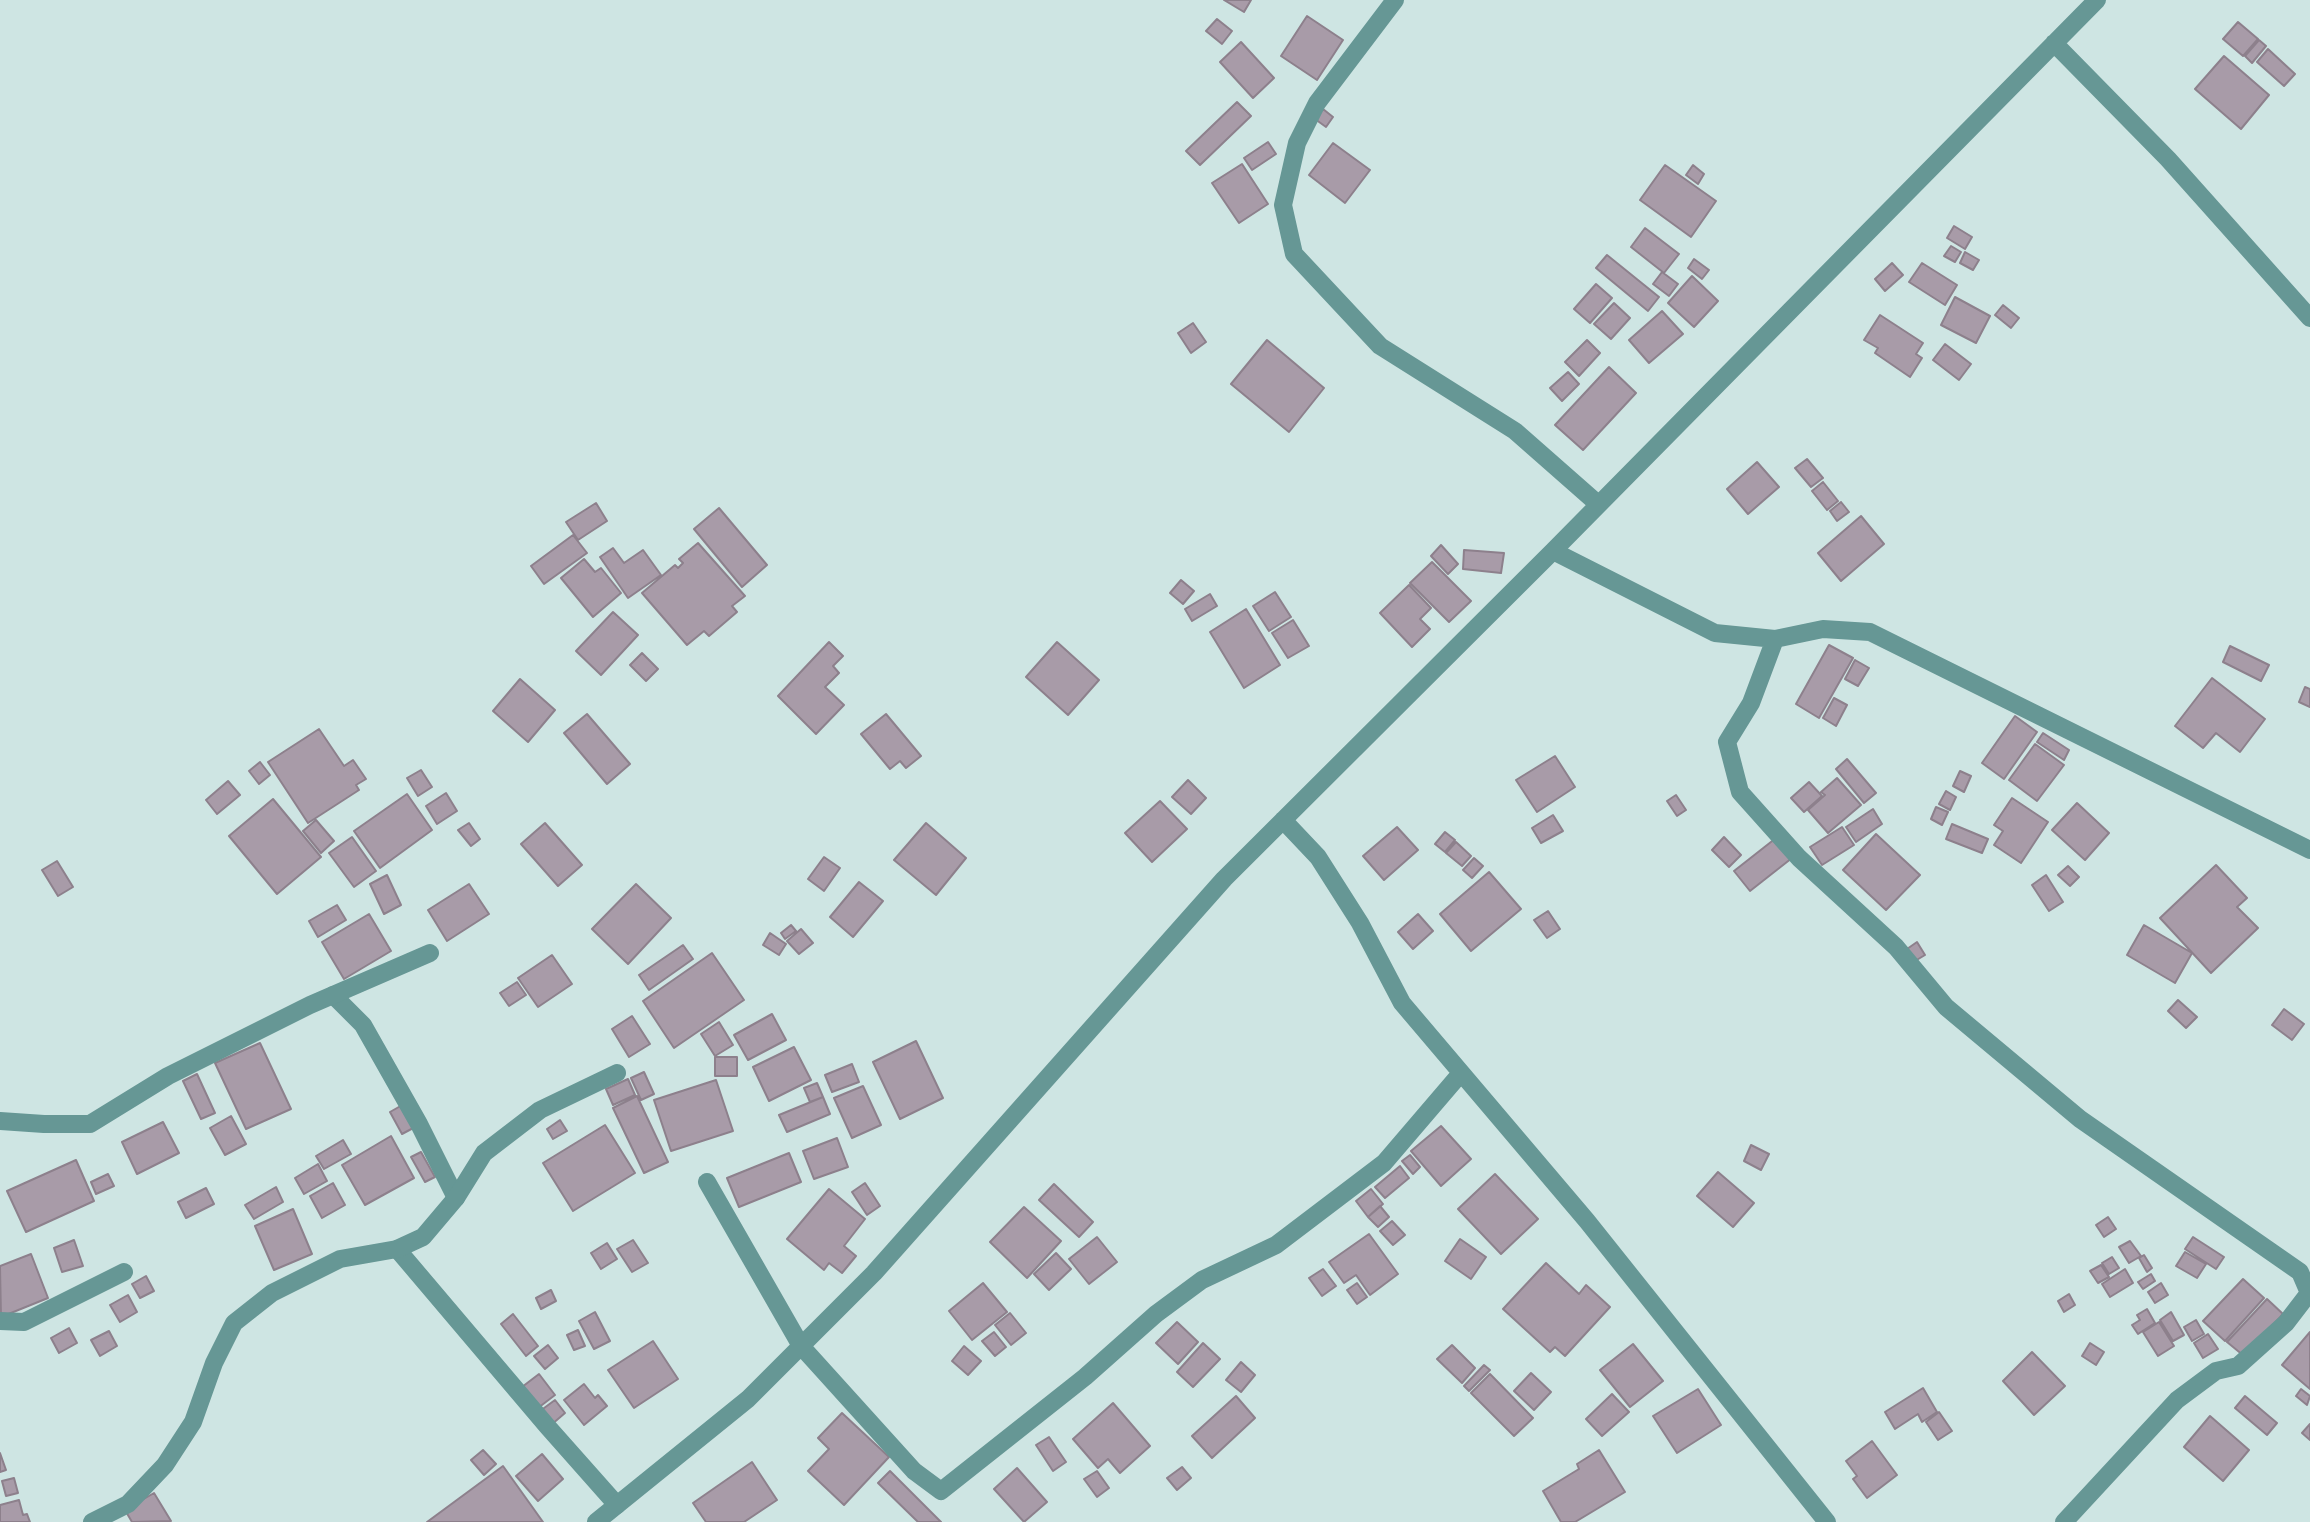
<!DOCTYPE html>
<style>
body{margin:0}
canvas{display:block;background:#cee5e3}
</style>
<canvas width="2310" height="1522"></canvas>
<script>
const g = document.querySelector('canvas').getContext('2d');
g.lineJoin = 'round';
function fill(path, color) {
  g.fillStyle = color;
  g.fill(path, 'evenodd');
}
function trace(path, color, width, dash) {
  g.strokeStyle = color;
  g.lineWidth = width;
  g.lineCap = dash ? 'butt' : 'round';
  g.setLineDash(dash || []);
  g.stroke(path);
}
const building = new Path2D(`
 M 1224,0 L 1251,0 L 1244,12 Z
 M 1307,16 L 1343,40 L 1317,80 L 1281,56 Z
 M 1217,19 L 1232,31 L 1222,44 L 1206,31 Z
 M 2238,22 L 2258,39 L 2243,56 L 2223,39 Z
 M 2259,40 L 2266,46 L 2252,63 L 2245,56 Z
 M 1241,42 L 1274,78 L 1253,98 L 1220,62 Z
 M 2268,49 L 2295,74 L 2284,86 L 2257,62 Z
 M 2224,56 L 2269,95 L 2241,129 L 2195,89 Z
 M 1237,102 L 1251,116 L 1200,165 L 1186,151 Z
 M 1323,109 L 1333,117 L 1326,127 L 1315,119 Z
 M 1268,142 L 1276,154 L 1252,170 L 1244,158 Z
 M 1333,143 L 1370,170 L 1345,203 L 1309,175 Z
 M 1242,164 L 1268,204 L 1239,223 L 1212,183 Z
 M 1665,165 L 1716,201 L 1691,237 L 1640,200 Z
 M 1693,165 L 1704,174 L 1698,184 L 1686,175 Z
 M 1954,226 L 1972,237 L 1965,249 L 1947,238 Z
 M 1645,228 L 1679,254 L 1664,273 L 1631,247 Z
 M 1951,246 L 1961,252 L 1955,262 L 1944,256 Z
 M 1965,252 L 1979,260 L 1973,270 L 1960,263 Z
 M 1607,255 L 1659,297 L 1648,311 L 1596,268 Z
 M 1694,259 L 1709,270 L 1702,279 L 1688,268 Z
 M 1892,263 L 1903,275 L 1885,291 L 1875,279 Z
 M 1922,263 L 1957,285 L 1945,305 L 1909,282 Z
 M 1662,272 L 1678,284 L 1669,296 L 1653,284 Z
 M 1692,276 L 1718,301 L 1694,327 L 1668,303 Z
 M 1596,284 L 1612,298 L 1590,323 L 1574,309 Z
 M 1955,297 L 1990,316 L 1976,343 L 1941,325 Z
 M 1614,303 L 1630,318 L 1611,339 L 1594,324 Z
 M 2003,305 L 2019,318 L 2011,328 L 1995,315 Z
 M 1662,311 L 1683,334 L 1649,363 L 1629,340 Z
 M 1880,315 L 1923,343 L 1916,354 L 1922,358 L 1910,377 L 1875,353 L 1878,348 L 1864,340 Z
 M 1193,323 L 1206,342 L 1191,353 L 1178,333 Z
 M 1267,340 L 1324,388 L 1289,432 L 1231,384 Z
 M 1587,340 L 1600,353 L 1579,376 L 1565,362 Z
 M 1945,344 L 1971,364 L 1959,380 L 1933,360 Z
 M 1609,367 L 1636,393 L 1583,450 L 1555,425 Z
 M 1568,372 L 1579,384 L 1562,401 L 1550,388 Z
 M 1807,459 L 1823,478 L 1811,487 L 1795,468 Z
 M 1757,462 L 1779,487 L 1748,514 L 1727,489 Z
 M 1823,482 L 1838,501 L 1827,510 L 1812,491 Z
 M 1841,502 L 1849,512 L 1837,521 L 1830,511 Z
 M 596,503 L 607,521 L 578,540 L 566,522 Z
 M 719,508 L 767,565 L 742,587 L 694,529 Z
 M 1861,516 L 1884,544 L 1841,581 L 1818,553 Z
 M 573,535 L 587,553 L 544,584 L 531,566 Z
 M 698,543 L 745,596 L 732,606 L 737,612 L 709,636 L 704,631 L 687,645 L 642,593 L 675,565 L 678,568 L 683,563 L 679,559 Z
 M 1441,545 L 1458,564 L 1448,574 L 1431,556 Z
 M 613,548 L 624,563 L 643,550 L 661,575 L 628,598 L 600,557 Z
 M 1464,550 L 1504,553 L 1501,573 L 1463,569 Z
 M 584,559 L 595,572 L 601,568 L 621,593 L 593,617 L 561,578 Z
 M 1432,562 L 1471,601 L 1449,622 L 1410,583 Z
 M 1181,580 L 1194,591 L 1183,604 L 1170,593 Z
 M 1409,585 L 1431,608 L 1420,619 L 1430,629 L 1412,647 L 1380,613 Z
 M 1275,592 L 1291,617 L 1269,631 L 1253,606 Z
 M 1210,594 L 1217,606 L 1192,621 L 1185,609 Z
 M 1246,609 L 1280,665 L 1244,688 L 1210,632 Z
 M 613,612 L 638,635 L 601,675 L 576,651 Z
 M 1293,620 L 1309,646 L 1288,658 L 1272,633 Z
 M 829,642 L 843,656 L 833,666 L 839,673 L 825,687 L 844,705 L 816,734 L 778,696 Z
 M 1057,642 L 1099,680 L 1068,715 L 1026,677 Z
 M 1829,645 L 1853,658 L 1819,718 L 1796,704 Z
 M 2230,646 L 2269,665 L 2261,681 L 2223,662 Z
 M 642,653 L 658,669 L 646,681 L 630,665 Z
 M 1855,660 L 1869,668 L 1858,686 L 1845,679 Z
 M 2212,678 L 2265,719 L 2240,752 L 2216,733 L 2203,748 L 2175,726 Z
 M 520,679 L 555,710 L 528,742 L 493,711 Z
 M 2305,687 L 2310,689 L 2310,707 L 2299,702 Z
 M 1834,698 L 1847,705 L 1836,726 L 1823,718 Z
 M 587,714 L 630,764 L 607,784 L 564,733 Z
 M 886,714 L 921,756 L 906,768 L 900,761 L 890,769 L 861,734 Z
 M 2015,716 L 2037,732 L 2004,779 L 1982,763 Z
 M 319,729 L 344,766 L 353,760 L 366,779 L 356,785 L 359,790 L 308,823 L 268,762 Z
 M 2043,733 L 2069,750 L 2064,760 L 2037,742 Z
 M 2035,744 L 2064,765 L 2037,801 L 2009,780 Z
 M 1555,756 L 1575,787 L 1537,812 L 1516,780 Z
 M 1847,759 L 1876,793 L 1864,803 L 1836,769 Z
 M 260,762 L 270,775 L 259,784 L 249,771 Z
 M 421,770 L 432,787 L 418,796 L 407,778 Z
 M 1960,771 L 1971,776 L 1964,792 L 1953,786 Z
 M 1837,778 L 1861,805 L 1828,833 L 1808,810 L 1825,795 L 1821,792 Z
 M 1188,780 L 1206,798 L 1191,814 L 1172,797 Z
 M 228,781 L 240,795 L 217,814 L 206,800 Z
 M 1809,782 L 1822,796 L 1804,812 L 1791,798 Z
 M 1946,791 L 1956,797 L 1950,810 L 1939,804 Z
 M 446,793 L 457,811 L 437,824 L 426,806 Z
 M 407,794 L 432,830 L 380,868 L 354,831 Z
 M 1676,795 L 1686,810 L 1677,816 L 1667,801 Z
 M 2012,798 L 2048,822 L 2021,863 L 1994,845 L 2003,831 L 1994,825 Z
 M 273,799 L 321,857 L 277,894 L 229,836 Z
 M 1160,801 L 1187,829 L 1152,862 L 1125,833 Z
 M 2077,803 L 2109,833 L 2085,860 L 2052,830 Z
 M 1936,807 L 1948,812 L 1942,825 L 1931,819 Z
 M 1873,809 L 1882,824 L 1856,842 L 1846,827 Z
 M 1553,815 L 1563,831 L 1541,843 L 1532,828 Z
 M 316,820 L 334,841 L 321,853 L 303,831 Z
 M 469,823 L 480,839 L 471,846 L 458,830 Z
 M 545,823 L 582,865 L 558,886 L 521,844 Z
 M 926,823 L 966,858 L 936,895 L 894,860 Z
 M 1952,824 L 1988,839 L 1982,853 L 1946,839 Z
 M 1397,827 L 1418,850 L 1384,880 L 1363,856 Z
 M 1842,827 L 1854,845 L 1822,865 L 1810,847 Z
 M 1445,832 L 1455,840 L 1445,852 L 1435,844 Z
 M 1876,834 L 1920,875 L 1886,910 L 1843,870 Z
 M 352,837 L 376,871 L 354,887 L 329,853 Z
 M 1724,837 L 1741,855 L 1729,867 L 1712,850 Z
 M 1776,838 L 1792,858 L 1750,891 L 1734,871 Z
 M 1456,842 L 1471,856 L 1462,866 L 1446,853 Z
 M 824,857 L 840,868 L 824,891 L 808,879 Z
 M 1474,858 L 1483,866 L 1472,878 L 1463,870 Z
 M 57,861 L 73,887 L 58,896 L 42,870 Z
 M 2216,865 L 2247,898 L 2237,907 L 2258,928 L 2211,973 L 2160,918 Z
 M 2068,866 L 2079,877 L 2070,886 L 2058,875 Z
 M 1489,872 L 1521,909 L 1471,951 L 1440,914 Z
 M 387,875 L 401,905 L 384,914 L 370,884 Z
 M 2046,875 L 2063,902 L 2049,911 L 2032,885 Z
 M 859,882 L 883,901 L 853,937 L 830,917 Z
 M 469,884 L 489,914 L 447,941 L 428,910 Z
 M 636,884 L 671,918 L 628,964 L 592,929 Z
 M 337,905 L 346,920 L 318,937 L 309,921 Z
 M 1548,911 L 1560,929 L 1547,938 L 1534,920 Z
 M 369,914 L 391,951 L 344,979 L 322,942 Z
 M 1418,914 L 1433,931 L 1413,949 L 1398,932 Z
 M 791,925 L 796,931 L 785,939 L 781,933 Z
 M 2144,925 L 2192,953 L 2175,983 L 2127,955 Z
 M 801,929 L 813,943 L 799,954 L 787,941 Z
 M 770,933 L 786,944 L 779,955 L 763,945 Z
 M 1917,942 L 1925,955 L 1915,961 L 1907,949 Z
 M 683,945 L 693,959 L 649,990 L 639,975 Z
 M 712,953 L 744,1000 L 674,1048 L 643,1001 Z
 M 552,955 L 572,984 L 538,1007 L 518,978 Z
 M 517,982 L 526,995 L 509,1006 L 500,993 Z
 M 2178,1000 L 2197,1017 L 2186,1028 L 2168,1011 Z
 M 2284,1009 L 2304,1024 L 2292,1040 L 2272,1025 Z
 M 772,1014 L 786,1040 L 748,1060 L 734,1035 Z
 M 632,1016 L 650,1044 L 629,1057 L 612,1029 Z
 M 719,1022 L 733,1045 L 715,1056 L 701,1034 Z
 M 916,1041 L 943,1098 L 900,1119 L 873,1062 Z
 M 260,1043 L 291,1109 L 246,1129 L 215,1063 Z
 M 794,1047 L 811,1080 L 769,1101 L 753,1067 Z
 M 715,1057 L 737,1057 L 737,1076 L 715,1076 Z
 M 852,1064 L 859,1082 L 832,1092 L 825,1075 Z
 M 644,1072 L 654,1094 L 641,1100 L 631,1078 Z
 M 197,1074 L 215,1113 L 201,1119 L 183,1081 Z
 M 628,1079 L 635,1095 L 613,1105 L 606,1089 Z
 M 716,1080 L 733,1131 L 671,1151 L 654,1100 Z
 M 817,1083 L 823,1097 L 810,1102 L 804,1088 Z
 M 863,1086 L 881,1125 L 852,1138 L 834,1098 Z
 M 637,1096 L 668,1162 L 644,1173 L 613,1108 Z
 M 823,1097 L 830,1114 L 787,1132 L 779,1115 Z
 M 404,1104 L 417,1126 L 402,1134 L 390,1112 Z
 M 231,1116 L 246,1144 L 225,1155 L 210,1128 Z
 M 560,1120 L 567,1131 L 553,1139 L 547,1129 Z
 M 163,1122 L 179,1153 L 137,1174 L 122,1142 Z
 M 605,1125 L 635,1173 L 573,1211 L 543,1163 Z
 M 1441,1126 L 1471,1159 L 1441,1186 L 1411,1151 Z
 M 391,1136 L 414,1178 L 365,1205 L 342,1165 Z
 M 837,1138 L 848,1167 L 814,1179 L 803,1151 Z
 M 343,1140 L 351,1154 L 324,1169 L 316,1156 Z
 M 1751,1145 L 1769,1154 L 1761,1170 L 1744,1161 Z
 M 421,1152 L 435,1177 L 425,1182 L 411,1157 Z
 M 789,1153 L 801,1182 L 739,1207 L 727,1178 Z
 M 1410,1155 L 1420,1167 L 1413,1174 L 1402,1161 Z
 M 76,1160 L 94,1201 L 26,1232 L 7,1191 Z
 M 318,1164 L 327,1181 L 304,1194 L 295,1178 Z
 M 1400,1166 L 1409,1178 L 1385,1198 L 1375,1187 Z
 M 1718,1172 L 1754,1203 L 1733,1227 L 1697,1196 Z
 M 108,1174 L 114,1186 L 96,1194 L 91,1182 Z
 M 1495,1174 L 1538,1219 L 1501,1254 L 1458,1209 Z
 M 333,1183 L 345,1205 L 322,1218 L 310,1196 Z
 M 865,1183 L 880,1206 L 867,1215 L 852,1192 Z
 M 1054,1184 L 1093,1222 L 1079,1237 L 1039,1200 Z
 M 276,1187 L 283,1202 L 254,1219 L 245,1205 Z
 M 206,1188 L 214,1204 L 186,1218 L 178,1202 Z
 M 829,1189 L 865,1219 L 844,1246 L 856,1256 L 842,1273 L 829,1263 L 824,1270 L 787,1239 Z
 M 1371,1189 L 1383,1204 L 1368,1217 L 1356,1201 Z
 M 1380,1206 L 1389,1217 L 1378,1227 L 1368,1217 Z
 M 1024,1207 L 1061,1241 L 1027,1278 L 990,1242 Z
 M 293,1209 L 312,1254 L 274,1270 L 255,1226 Z
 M 2108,1217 L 2116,1229 L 2104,1237 L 2096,1225 Z
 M 1392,1221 L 1405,1235 L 1393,1245 L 1380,1231 Z
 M 1369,1234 L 1398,1274 L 1370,1295 L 1356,1275 L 1344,1283 L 1329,1262 Z
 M 1097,1237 L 1117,1262 L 1089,1284 L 1069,1259 Z
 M 2193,1237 L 2224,1257 L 2216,1269 L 2185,1249 Z
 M 1460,1239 L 1486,1257 L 1471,1279 L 1445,1261 Z
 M 74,1240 L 83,1266 L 62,1272 L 54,1248 Z
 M 633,1240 L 648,1263 L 632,1272 L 617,1249 Z
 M 2130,1241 L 2141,1256 L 2129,1263 L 2119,1247 Z
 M 607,1243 L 617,1259 L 601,1269 L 591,1253 Z
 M 2185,1252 L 2206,1264 L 2197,1278 L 2176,1266 Z
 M 1056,1253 L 1071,1269 L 1049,1290 L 1034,1274 Z
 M 31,1254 L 48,1298 L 1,1317 L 0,1266 Z
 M 2144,1255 L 2152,1268 L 2147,1272 L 2139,1258 Z
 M 2112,1257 L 2119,1268 L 2109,1274 L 2102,1263 Z
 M 1546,1263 L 1579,1294 L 1586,1285 L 1610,1307 L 1565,1356 L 1555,1347 L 1550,1352 L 1503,1309 Z
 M 2101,1265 L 2109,1277 L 2098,1283 L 2090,1271 Z
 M 1323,1269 L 1336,1286 L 1322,1296 L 1309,1278 Z
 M 2125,1269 L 2133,1283 L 2110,1297 L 2102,1284 Z
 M 2151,1274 L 2155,1281 L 2143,1289 L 2138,1282 Z
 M 146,1276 L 154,1291 L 140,1298 L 132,1284 Z
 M 2243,1279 L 2264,1298 L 2225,1341 L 2203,1321 Z
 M 983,1283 L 1007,1312 L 972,1340 L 949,1311 Z
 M 1357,1283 L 1367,1297 L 1357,1304 L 1347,1290 Z
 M 2161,1283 L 2168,1295 L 2155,1303 L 2148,1292 Z
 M 551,1290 L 556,1301 L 541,1309 L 536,1298 Z
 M 2069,1294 L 2075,1305 L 2064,1312 L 2058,1301 Z
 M 128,1295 L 137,1312 L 120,1322 L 110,1305 Z
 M 2267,1299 L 2283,1314 L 2244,1356 L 2227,1342 Z
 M 2147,1309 L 2155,1323 L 2138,1334 L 2132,1325 L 2140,1320 L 2137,1315 Z
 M 595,1312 L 610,1341 L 594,1349 L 579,1321 Z
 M 2171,1312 L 2184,1335 L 2173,1341 L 2160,1320 Z
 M 1010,1313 L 1026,1333 L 1011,1345 L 995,1325 Z
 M 513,1314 L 538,1346 L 526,1356 L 501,1324 Z
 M 2196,1320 L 2204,1334 L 2192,1341 L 2184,1327 Z
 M 1177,1322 L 1198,1342 L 1178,1364 L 1156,1343 Z
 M 2159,1322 L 2174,1346 L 2158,1356 L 2143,1332 Z
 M 69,1328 L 77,1343 L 59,1353 L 51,1338 Z
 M 578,1330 L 585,1346 L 574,1350 L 567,1335 Z
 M 109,1331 L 117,1346 L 100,1356 L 91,1340 Z
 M 994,1332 L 1006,1347 L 995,1356 L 982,1341 Z
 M 2310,1332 L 2310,1389 L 2282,1365 Z
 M 2208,1334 L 2218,1349 L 2203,1358 L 2194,1343 Z
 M 653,1341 L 678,1379 L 634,1408 L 608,1370 Z
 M 1203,1343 L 1220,1359 L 1193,1387 L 1177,1372 Z
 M 2090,1343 L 2104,1352 L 2096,1365 L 2082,1356 Z
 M 1633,1344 L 1663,1381 L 1630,1407 L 1600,1370 Z
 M 548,1345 L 558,1358 L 545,1369 L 534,1356 Z
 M 1452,1345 L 1475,1368 L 1462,1383 L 1437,1359 Z
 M 964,1346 L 981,1361 L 968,1375 L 952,1361 Z
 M 2032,1352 L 2065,1386 L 2034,1415 L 2003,1381 Z
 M 1241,1362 L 1255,1375 L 1241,1392 L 1226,1380 Z
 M 1484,1365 L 1490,1370 L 1469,1391 L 1464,1386 Z
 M 1531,1373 L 1551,1392 L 1534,1410 L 1514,1391 Z
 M 539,1374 L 555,1395 L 538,1408 L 522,1387 Z
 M 1490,1374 L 1533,1418 L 1514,1436 L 1471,1393 Z
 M 584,1384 L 595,1398 L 598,1395 L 607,1406 L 584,1425 L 564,1400 Z
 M 1923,1388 L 1937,1412 L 1922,1422 L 1918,1414 L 1895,1429 L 1885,1412 Z
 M 1698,1389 L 1721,1425 L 1677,1453 L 1653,1416 Z
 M 2301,1389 L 2310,1396 L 2307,1405 L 2296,1396 Z
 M 1612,1394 L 1629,1412 L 1602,1436 L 1586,1419 Z
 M 1236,1396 L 1255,1418 L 1212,1458 L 1192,1436 Z
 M 2245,1396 L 2277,1423 L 2267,1435 L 2235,1408 Z
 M 555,1400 L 565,1413 L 551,1425 L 540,1411 Z
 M 1113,1403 L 1150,1446 L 1120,1473 L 1108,1459 L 1098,1468 L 1073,1439 Z
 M 1939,1412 L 1952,1431 L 1938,1440 L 1926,1422 Z
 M 842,1413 L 889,1457 L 844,1505 L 808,1471 L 829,1449 L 818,1438 Z
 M 2210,1416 L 2249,1450 L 2223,1481 L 2184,1447 Z
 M 2310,1424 L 2310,1440 L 2302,1433 Z
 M 1049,1437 L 1066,1462 L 1053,1471 L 1036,1445 Z
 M 1872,1441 L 1897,1475 L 1867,1498 L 1853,1479 L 1857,1476 L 1846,1461 Z
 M 483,1450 L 496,1464 L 484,1475 L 471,1460 Z
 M 1599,1450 L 1625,1492 L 1575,1522 L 1561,1522 L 1543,1491 L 1579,1469 L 1577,1464 Z
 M 0,1453 L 6,1470 L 0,1472 Z
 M 542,1454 L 563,1479 L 538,1501 L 516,1476 Z
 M 752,1462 L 777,1500 L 744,1522 L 706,1522 L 693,1503 Z
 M 503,1466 L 543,1522 L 427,1522 Z
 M 1182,1467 L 1191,1478 L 1177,1490 L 1167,1478 Z
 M 1017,1468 L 1047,1502 L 1024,1522 L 994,1489 Z
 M 890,1471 L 941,1522 L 918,1522 L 878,1483 Z
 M 1097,1471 L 1109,1488 L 1097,1497 L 1084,1479 Z
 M 14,1478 L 18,1493 L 6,1496 L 2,1481 Z
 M 154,1493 L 171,1521 L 132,1522 L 125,1510 Z
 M 19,1500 L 23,1515 L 27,1514 L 30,1522 L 0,1522 L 0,1505 Z`);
const lane = new Path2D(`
 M 333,995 L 363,1025 L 419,1124 L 456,1198
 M 397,1249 L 547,1426 L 617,1505`);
const street = new Path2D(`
 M 1395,0 L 1317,103 L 1297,143 L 1283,205 L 1294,254 L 1380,346 L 1515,431 L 1598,504
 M 2054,43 L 2168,159 L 2310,318
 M 1553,551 L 1715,633 L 1775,639 L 1823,629 L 1870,632 L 2310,850
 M 1775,639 L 1751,703 L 1727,742 L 1740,792 L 1799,858 L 1896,947 L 1946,1007 L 2080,1119 L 2300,1272 L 2309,1293 L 2286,1323 L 2238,1366 L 2216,1371 L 2177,1400 L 2064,1522
 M 1283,820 L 1318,857 L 1360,923 L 1402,1003 L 1587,1221 L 1827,1522
 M 0,1121 L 44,1124 L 90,1124 L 168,1076 L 310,1005 L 430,953
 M 707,1182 L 801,1346 L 914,1471 L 941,1491 L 1085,1377 L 1156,1314 L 1202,1280 L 1276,1245 L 1384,1163 L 1461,1073
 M 0,1321 L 24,1322 L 124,1272
 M 92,1522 L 128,1504 L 165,1465 L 193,1422 L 214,1363 L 234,1323 L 272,1293 L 340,1259 L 397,1249 L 423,1237 L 456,1198 L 484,1153 L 540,1110 L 617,1073
 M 596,1522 L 748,1399 L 874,1273 L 1224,879 L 1553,551 L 2097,0`);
fill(building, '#a89ba8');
trace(building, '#8d808c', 2);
trace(lane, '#669795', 18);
trace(street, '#669795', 18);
</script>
